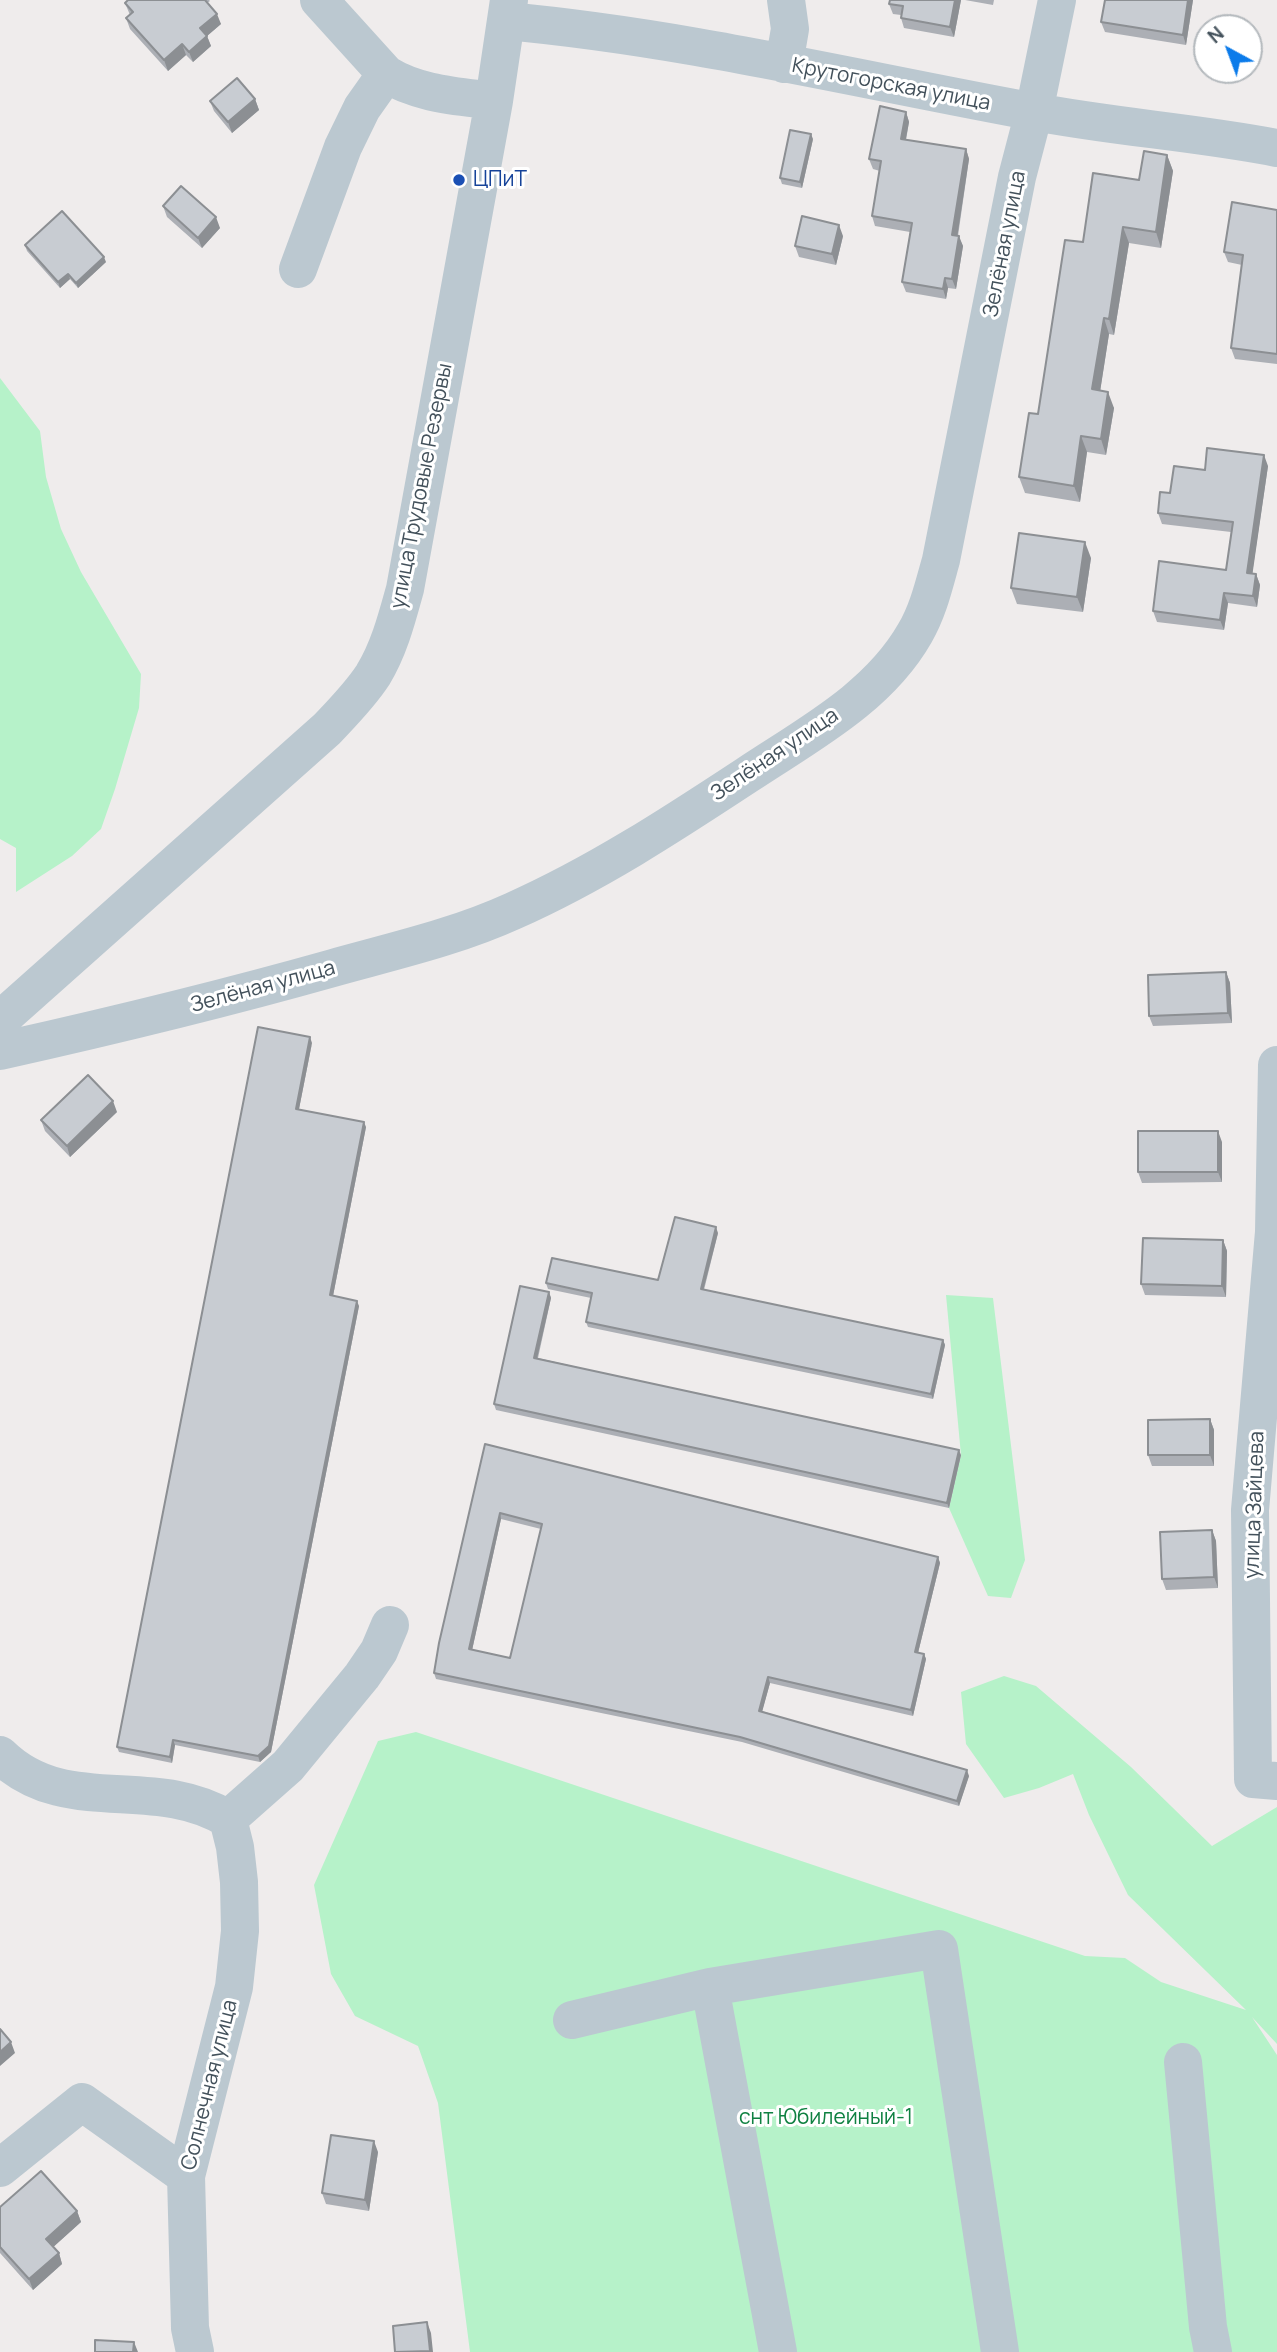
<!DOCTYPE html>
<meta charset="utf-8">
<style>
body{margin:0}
#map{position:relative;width:1277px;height:2352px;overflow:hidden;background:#efecec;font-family:Manrope,sans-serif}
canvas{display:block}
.north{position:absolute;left:1193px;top:14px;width:70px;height:70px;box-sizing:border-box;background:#fff;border:2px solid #b4b9bd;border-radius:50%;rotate:319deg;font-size:19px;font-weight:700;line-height:28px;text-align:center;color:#43515b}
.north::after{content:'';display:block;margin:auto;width:24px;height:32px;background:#0b7bea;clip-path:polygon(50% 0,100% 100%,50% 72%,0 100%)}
</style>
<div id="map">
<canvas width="1277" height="2352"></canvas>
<div class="north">N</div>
</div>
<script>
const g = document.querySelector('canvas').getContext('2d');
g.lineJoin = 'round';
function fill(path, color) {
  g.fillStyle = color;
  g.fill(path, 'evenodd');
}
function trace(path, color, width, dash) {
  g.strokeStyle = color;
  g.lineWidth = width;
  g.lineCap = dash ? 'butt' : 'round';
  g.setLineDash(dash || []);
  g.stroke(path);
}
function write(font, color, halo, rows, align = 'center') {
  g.font = font + ' Manrope,sans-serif';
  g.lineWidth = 6;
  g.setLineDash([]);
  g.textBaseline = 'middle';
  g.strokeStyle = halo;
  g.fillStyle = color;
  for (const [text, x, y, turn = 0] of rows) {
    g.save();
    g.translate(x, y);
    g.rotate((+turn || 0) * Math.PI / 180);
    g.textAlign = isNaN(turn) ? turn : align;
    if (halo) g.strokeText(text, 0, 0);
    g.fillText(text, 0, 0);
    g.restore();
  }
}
const green = new Path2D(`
 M 0,378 L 40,431 L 46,477 L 61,529 L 81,572 L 141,674 L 139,708 L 115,789 L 101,829 L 72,856 L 16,892 L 16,848 L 0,839 Z
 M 946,1295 L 993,1298 L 1025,1560 L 1011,1598 L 988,1596 L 949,1508 L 961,1455 Z
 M 1004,1676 L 1036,1686 L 1131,1767 L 1212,1846 L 1277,1807 L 1277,2044 L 1252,2017 L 1277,2055 L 1277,2352 L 470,2352 L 438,2103 L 418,2046 L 355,2016 L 331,1974 L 314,1885 L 378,1741 L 416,1732 L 1085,1956 L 1125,1958 L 1161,1982 L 1246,2010 L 1128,1895 L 1089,1815 L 1073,1774 L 1039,1788 L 1004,1798 L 966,1744 L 961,1692 Z`);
const minor = new Path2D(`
 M 319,0 L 386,74 C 418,94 457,96 494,101
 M 506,21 C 682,37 856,79 1030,111 C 1112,127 1195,132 1277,148
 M 784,64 L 790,29 L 786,0
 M 298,269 L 343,147 L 362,108 L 386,74
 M 0,1020 L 327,729 C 343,712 360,695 373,675 C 389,649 397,618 405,589 L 494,101 L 509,0
 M 0,1051 C 112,1026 223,999 333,968 C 394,951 456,937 513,911 C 596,874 671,825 747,775 C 807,735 878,698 915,633 C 928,611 934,585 941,560 L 1017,177 L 1034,112 L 1057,0
 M 1277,1065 L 1274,1232 L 1250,1510 L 1253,1779 L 1277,1781
 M 0,1755 C 65,1819 153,1773 228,1819
 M 228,1819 L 288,1766 L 362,1676 L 379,1651 L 390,1625
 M 572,2020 L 710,1987
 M 1183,2062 L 1208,2327 L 1213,2352
 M 0,2168 L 82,2102 L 186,2176
 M 195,2352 L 190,2328 L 186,2176 L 234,1987 L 240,1931 L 239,1882 L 235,1847 L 228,1819
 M 778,2352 L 710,1987 L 939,1949 L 1000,2352`);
const wall = new Path2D(`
 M 128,0 L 209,0 L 210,1 L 207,3 L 221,24 L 207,36 L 211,46 L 193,62 L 186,55 L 168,71 L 130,29 L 126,18 L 130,15 L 125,3 Z
 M 961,0 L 954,37 L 904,28 L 901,18 L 901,15 L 893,14 L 889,4 Z
 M 965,0 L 994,0 L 993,5 Z
 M 1105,0 L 1193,0 L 1186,45 L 1105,32 L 1101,22 Z
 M 255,99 L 259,110 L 232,133 L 214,111 L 210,101 Z
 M 906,112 L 909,122 L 906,140 L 966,149 L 969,159 L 958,236 L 963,246 L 956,289 L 948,288 L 946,299 L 906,292 L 902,282 L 910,232 L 875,226 L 872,216 L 880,171 L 873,169 L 869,159 Z
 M 813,139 L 802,188 L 782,184 L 780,178 Z
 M 1167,155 L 1173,171 L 1161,248 L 1129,243 L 1114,335 L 1109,334 L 1100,391 L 1114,408 L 1106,455 L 1087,452 L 1080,502 L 1025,493 L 1019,477 L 1038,414 L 1139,180 Z
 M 163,206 L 220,228 L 202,248 L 167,217 Z
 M 1277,210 L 1277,364 L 1235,359 L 1231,348 L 1242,265 L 1228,262 L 1224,252 Z
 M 843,236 L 836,265 L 799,257 L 795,246 Z
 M 25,245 L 106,262 L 78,288 L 70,279 L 60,288 L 27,251 Z
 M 1268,466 L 1252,574 L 1256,574 L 1260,585 L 1257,607 L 1228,603 L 1224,630 L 1157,622 L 1153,611 L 1226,570 L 1231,532 L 1162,524 L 1158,513 L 1170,493 L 1205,470 Z
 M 1091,558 L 1083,612 L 1017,604 L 1011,588 Z
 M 1226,972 L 1230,983 L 1232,1023 L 1153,1026 L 1149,1016 Z
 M 312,1043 L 299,1109 L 366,1127 L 333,1296 L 359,1306 L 271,1752 L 260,1762 L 175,1745 L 172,1763 L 119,1752 L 117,1747 Z
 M 117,1112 L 70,1157 L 45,1131 L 41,1120 Z
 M 1222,1142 L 1222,1182 L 1142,1183 L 1138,1172 Z
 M 718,1233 L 704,1290 L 943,1340 L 945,1345 L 933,1399 L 588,1327 L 586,1322 L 591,1298 L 548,1289 L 546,1283 L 658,1280 Z
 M 1223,1240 L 1227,1251 L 1226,1297 L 1145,1295 L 1141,1284 Z
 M 549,1292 L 551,1298 L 538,1358 L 961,1455 L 949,1508 L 496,1410 L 494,1404 Z
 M 1210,1419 L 1214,1430 L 1214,1466 L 1152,1466 L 1148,1455 Z
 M 485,1444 L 938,1557 L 940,1563 L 918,1653 L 924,1654 L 926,1659 L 913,1716 L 770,1683 L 762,1711 L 969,1776 L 959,1806 L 742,1742 L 436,1679 L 434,1673 ZM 501,1519 L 541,1529 L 510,1658 L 472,1650 Z
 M 1212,1530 L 1216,1541 L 1218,1588 L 1166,1590 L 1162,1579 Z
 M 378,2152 L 369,2211 L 326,2204 L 322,2193 Z
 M 0,2207 L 77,2211 L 81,2222 L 53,2247 L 59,2253 L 62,2264 L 33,2290 L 0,2253 Z`);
const shadedWall = new Path2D(`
 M 955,0 L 961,0 L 954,37 L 950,27 Z
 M 1188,0 L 1193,0 L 1186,45 L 1183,35 Z
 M 217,14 L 221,24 L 207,36 L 211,46 L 193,62 L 189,52 L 200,28 Z
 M 182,44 L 186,55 L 168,71 L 164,60 Z
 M 255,99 L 259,110 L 232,133 L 228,122 Z
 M 906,112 L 909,122 L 904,149 L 901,139 Z
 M 811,134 L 813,139 L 802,188 L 800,182 Z
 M 966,149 L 969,159 L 956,245 L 952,235 Z
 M 1167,155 L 1173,171 L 1161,248 L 1156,232 Z
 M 216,217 L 220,228 L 202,248 L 198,238 Z
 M 839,225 L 843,236 L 836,265 L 832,254 Z
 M 1123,227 L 1129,243 L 1114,335 L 1109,319 Z
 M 959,236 L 963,246 L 956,289 L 952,279 Z
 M 104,257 L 106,262 L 78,288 L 76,283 Z
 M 68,274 L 70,279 L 60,288 L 58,282 Z
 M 945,278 L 948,288 L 946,299 L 943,289 Z
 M 1104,318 L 1109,334 L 1098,405 L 1092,389 Z
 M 1108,392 L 1114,408 L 1106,455 L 1101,439 Z
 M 1081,436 L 1087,452 L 1080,502 L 1074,486 Z
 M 1264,455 L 1268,466 L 1251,584 L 1247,573 Z
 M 1085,542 L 1091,558 L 1083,612 L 1077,597 Z
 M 1256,574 L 1260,585 L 1257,607 L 1253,596 Z
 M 1224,593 L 1228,603 L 1224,630 L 1220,620 Z
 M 1226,972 L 1230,983 L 1232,1023 L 1228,1013 Z
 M 310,1037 L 312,1043 L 298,1114 L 296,1109 Z
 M 113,1101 L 117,1112 L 70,1157 L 67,1146 Z
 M 364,1122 L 366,1127 L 332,1301 L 330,1295 Z
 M 1218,1131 L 1222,1142 L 1222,1182 L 1218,1172 Z
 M 716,1227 L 718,1233 L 702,1295 L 701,1289 Z
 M 1223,1240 L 1227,1251 L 1226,1297 L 1222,1286 Z
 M 549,1292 L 551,1298 L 536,1363 L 534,1358 Z
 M 357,1301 L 359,1306 L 271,1752 L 260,1762 L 258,1756 Z
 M 943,1340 L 945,1345 L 933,1399 L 931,1394 Z
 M 1210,1419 L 1214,1430 L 1214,1466 L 1210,1455 Z
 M 959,1450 L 961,1455 L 949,1508 L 947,1503 Z
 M 500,1513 L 501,1519 L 471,1655 L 469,1649 Z
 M 1212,1530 L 1216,1541 L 1218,1588 L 1214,1577 Z
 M 938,1557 L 940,1563 L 917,1657 L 915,1652 Z
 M 924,1654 L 926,1659 L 913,1716 L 911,1710 Z
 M 768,1677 L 770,1683 L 761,1716 L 759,1711 Z
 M 173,1740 L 175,1745 L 172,1763 L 170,1757 Z
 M 967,1770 L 969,1776 L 959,1806 L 957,1801 Z
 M 11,2042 L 15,2053 L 0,2066 L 0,2052 Z
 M 374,2141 L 378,2152 L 369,2211 L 365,2200 Z
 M 77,2211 L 81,2222 L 50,2250 L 46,2239 Z
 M 59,2253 L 62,2264 L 33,2290 L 29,2279 Z
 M 427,2322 L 431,2333 L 433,2352 L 430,2352 L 430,2351 Z
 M 134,2342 L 138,2352 L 133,2352 Z`);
const building = new Path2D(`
 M 128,0 L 205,0 L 217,14 L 200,28 L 207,36 L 189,52 L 182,44 L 164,60 L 126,18 L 133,12 L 125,3 Z
 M 890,0 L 955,0 L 950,27 L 901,18 L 903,6 L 889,4 Z
 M 1105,0 L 1188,0 L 1183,35 L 1101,22 Z
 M 237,78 L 255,99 L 228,122 L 210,101 Z
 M 880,106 L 906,112 L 901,139 L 966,149 L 952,235 L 959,236 L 952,279 L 945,278 L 943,289 L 902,282 L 912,223 L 872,216 L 881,161 L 869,159 Z
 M 790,130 L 811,134 L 800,182 L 780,178 Z
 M 1144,151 L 1167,155 L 1156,232 L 1123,227 L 1109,319 L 1104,318 L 1092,389 L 1108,392 L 1101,439 L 1081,436 L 1074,486 L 1019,477 L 1029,413 L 1038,414 L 1065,240 L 1083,242 L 1093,173 L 1139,180 Z
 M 181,186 L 216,217 L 198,238 L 163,206 Z
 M 1232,202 L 1277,210 L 1277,354 L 1231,348 L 1243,255 L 1224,252 Z
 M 62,211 L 104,257 L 76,283 L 68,274 L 58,282 L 25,245 Z
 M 802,216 L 839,225 L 832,254 L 795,246 Z
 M 1207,448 L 1264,455 L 1247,573 L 1256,574 L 1253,596 L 1224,593 L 1220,620 L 1153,611 L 1159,561 L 1226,570 L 1233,522 L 1158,513 L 1160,492 L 1170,493 L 1174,466 L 1205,470 Z
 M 1019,533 L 1085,542 L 1077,597 L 1011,588 Z
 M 1226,972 L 1228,1013 L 1149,1016 L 1148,975 Z
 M 258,1027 L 310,1037 L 296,1109 L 364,1122 L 330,1295 L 357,1301 L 269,1746 L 258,1756 L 173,1740 L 170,1757 L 117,1747 Z
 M 88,1075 L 113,1101 L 67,1146 L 41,1120 Z
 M 1138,1131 L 1218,1131 L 1218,1172 L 1138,1172 Z
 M 675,1217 L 716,1227 L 701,1289 L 943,1340 L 931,1394 L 586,1322 L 592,1293 L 546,1283 L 552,1258 L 658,1280 Z
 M 1143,1238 L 1223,1240 L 1222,1286 L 1141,1284 Z
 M 520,1286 L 549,1292 L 534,1358 L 959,1450 L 947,1503 L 494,1404 Z
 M 1210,1419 L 1210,1455 L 1148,1455 L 1148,1420 Z
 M 485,1444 L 938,1557 L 915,1652 L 924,1654 L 911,1710 L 768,1677 L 759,1711 L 967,1770 L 957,1801 L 740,1737 L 434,1673 L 439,1643 ZM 500,1513 L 542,1524 L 510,1658 L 469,1649 Z
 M 1212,1530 L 1214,1577 L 1162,1579 L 1160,1532 Z
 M 0,2029 L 11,2042 L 0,2052 Z
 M 331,2135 L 374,2141 L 365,2200 L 322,2193 Z
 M 41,2171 L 77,2211 L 46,2239 L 59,2253 L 29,2279 L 0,2247 L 0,2207 Z
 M 427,2322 L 430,2351 L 395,2352 L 393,2326 Z
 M 95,2340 L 134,2342 L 133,2352 L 95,2352 Z`);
const markers = [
 [459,180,7,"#1a4fb4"]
];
const streetNames = [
 ["Крутогорская улица",891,85,11],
 ["Зелёная улица",1005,244,-79],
 ["улица Трудовые Резервы",422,486,-79],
 ["Зелёная улица",775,755,-34],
 ["Зелёная улица",263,987,-15],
 ["улица Зайцева",1255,1505,-88],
 ["Солнечная улица",210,2085,-76]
];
const transitNames = [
 ["ЦПиТ",473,180]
];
const parkNames = [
 ["снт Юбилейный-1",826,2118]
];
fill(green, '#b6f2c9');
trace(minor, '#bbc8d0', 38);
fill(wall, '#acafb5');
fill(shadedWall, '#8c8f93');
fill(building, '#c8ccd2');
trace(building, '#8c8f93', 2);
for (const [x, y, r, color] of markers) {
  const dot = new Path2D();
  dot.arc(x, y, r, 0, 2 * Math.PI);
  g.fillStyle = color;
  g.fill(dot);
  trace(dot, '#fff', 2.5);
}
write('21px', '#43515b', '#fff', streetNames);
write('21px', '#164399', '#fff', transitNames, 'left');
write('21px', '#0f8141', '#fff', parkNames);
</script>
